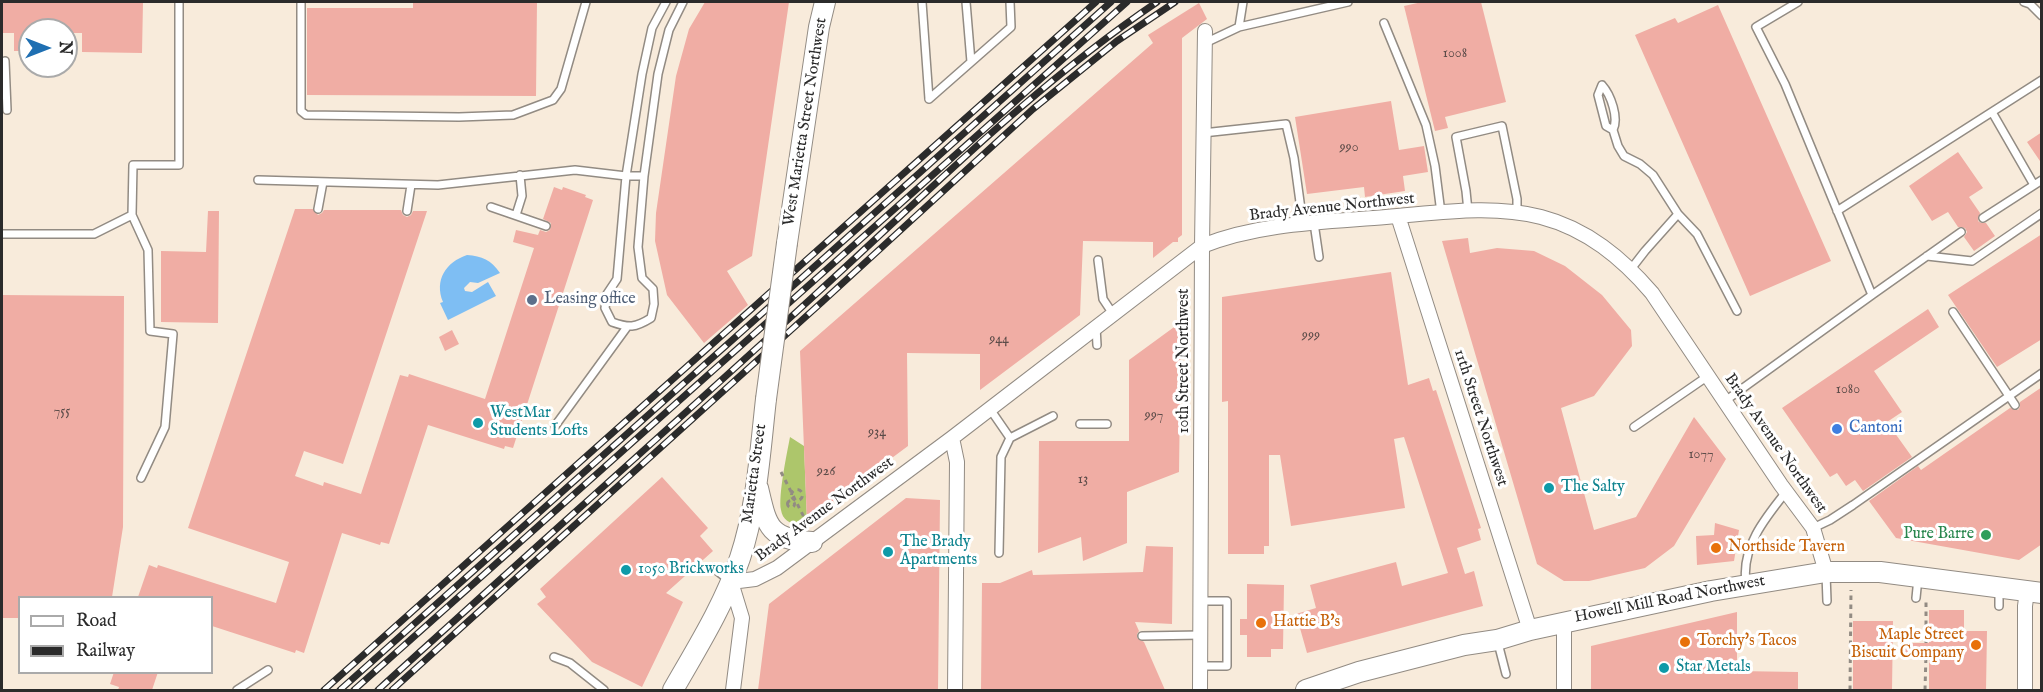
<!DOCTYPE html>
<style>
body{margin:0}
#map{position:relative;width:2043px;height:692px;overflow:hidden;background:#f8ebdb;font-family:"IM FELL English",serif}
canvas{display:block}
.frame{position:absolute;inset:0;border:3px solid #2b2b2b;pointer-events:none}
.legend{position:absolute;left:18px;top:596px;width:195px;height:78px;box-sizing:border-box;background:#fff;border:2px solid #aaa;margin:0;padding:8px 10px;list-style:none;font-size:18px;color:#2b2b2b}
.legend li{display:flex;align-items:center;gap:12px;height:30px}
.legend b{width:30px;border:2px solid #aaa}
.north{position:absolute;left:18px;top:18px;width:60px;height:60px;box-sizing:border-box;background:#fff;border:2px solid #aaa;border-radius:50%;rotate:90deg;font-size:16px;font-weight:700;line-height:24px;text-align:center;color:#2b2b2b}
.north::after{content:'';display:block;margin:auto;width:21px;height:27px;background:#1f6fb2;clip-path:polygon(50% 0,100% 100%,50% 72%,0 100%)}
</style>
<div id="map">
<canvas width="2043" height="692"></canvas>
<div class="frame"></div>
<ul class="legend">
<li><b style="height:8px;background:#fff"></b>Road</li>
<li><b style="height:8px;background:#2b2b2b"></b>Railway</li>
</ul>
<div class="north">N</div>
</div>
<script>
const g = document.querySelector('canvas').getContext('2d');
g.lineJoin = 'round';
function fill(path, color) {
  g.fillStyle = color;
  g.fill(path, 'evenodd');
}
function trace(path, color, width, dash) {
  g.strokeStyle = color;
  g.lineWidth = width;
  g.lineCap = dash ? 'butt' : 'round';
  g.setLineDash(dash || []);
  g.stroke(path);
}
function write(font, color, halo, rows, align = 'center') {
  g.font = font + ' "IM FELL English",serif';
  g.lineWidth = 6;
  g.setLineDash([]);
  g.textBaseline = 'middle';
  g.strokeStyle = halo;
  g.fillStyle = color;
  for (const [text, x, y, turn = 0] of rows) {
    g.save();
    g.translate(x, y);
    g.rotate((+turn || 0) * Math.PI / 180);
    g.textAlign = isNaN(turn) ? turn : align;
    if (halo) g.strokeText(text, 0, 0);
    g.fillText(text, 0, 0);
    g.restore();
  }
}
const green = new Path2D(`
 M 790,437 L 804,446 L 807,522 C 796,527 783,523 781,510 C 778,496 787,453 790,437 Z`);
const water = new Path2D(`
 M 467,255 C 482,256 491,260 500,273 L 478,283 L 470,282 L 464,288 L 465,291 L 472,292 L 488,282 L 496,296 L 448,320 L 440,303 L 443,302 C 434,280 446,262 467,255 Z`);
const building = new Path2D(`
 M 2,2 L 143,2 L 142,53 L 82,52 L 82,33 L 66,33 L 66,30 L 30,30 L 30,51 L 14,51 L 14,33 L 2,33 Z
 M 413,2 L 537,2 L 536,96 L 307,95 L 307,8 L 413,8 Z
 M 705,2 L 789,2 L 752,256 L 727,271 L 748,305 L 704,343 L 667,295 L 655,241 L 656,213 L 676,76 L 689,29 Z
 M 1422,2 L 1481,2 L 1506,102 L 1445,117 L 1448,128 L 1435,131 L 1404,6 Z
 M 1199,3 L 1207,19 L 1182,38 L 1182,235 L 1178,238 L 1178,242 L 1173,242 L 1153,258 L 1153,242 L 1083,241 L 1080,315 L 980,390 L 980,354 L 907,353 L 908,446 L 807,521 L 800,351 L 1153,43 L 1148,35 Z
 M 1718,5 L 1831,261 L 1750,296 L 1635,35 L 1675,18 L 1678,23 Z
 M 1391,101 L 1399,150 L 1424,146 L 1428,172 L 1403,176 L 1405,191 L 1365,197 L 1364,187 L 1307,194 L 1295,117 Z
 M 2042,132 L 2042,164 L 2027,142 Z
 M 1958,152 L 1983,188 L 1969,197 L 1980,213 L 1978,221 L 1981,223 L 1986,223 L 1995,236 L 1974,251 L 1964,237 L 1967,232 L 1965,228 L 1958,227 L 1948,212 L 1932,221 L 1909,186 Z
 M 554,187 L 562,190 L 563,187 L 586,195 L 585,197 L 593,200 L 513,448 L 505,446 L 504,449 L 428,425 L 389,544 L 381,542 L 380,545 L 342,533 L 304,653 L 296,650 L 295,653 L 212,626 L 212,597 L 138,597 L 149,565 L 157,568 L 158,565 L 276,603 L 289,562 L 188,528 L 295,209 L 313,209 L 318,215 L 322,213 L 324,210 L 401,210 L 403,215 L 407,217 L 411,215 L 413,211 L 427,211 L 343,464 L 304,451 L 295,476 L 323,486 L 324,482 L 361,494 L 400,375 L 408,377 L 409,374 L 485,399 L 534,248 L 513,242 L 516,230 L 538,235 L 540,230 L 546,232 L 550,230 L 551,223 L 543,219 Z
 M 208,211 L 219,211 L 218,323 L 161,322 L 161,251 L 206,252 Z
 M 2042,234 L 2042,339 L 1997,367 L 1948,295 Z
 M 1468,238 L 1470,253 L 1497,248 L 1534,251 L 1565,266 L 1602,295 L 1631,330 L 1632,346 L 1594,396 L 1561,408 L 1594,530 L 1636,517 L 1694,417 L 1726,459 L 1674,546 L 1645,568 L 1589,581 L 1564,581 L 1537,564 L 1442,241 Z
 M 1391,272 L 1408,385 L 1429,378 L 1433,391 L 1436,390 L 1481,528 L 1478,529 L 1481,540 L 1457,548 L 1465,574 L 1474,571 L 1483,606 L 1307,653 L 1296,614 L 1316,608 L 1310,585 L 1396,562 L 1402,586 L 1448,573 L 1404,437 L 1394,439 L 1405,508 L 1291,526 L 1280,455 L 1269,455 L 1269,546 L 1264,546 L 1264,554 L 1228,554 L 1228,401 L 1222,402 L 1222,297 Z
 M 2,295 L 124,296 L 123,527 L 112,597 L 20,597 L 20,618 L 2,618 Z
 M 1928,309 L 1939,327 L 1874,371 L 1902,412 L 1887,422 L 1912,457 L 1863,491 L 1855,480 L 1846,486 L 1837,473 L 1830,477 L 1782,408 Z
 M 1181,322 L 1179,472 L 1127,492 L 1127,543 L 1083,561 L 1081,537 L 1038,553 L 1039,441 L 1129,441 L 1129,360 Z
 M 452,330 L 459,344 L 445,351 L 439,337 Z
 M 2042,387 L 2042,544 L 2019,560 L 1896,538 L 1869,501 L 1918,466 L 1921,470 L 2010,408 L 2018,410 L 2020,407 L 2020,402 Z
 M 662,477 L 708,528 L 700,536 L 713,551 L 666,593 L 683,602 L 642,687 L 592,662 L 537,604 L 546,597 L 540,589 Z
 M 906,498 L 940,500 L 938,690 L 758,690 L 769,604 Z
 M 1715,523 L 1739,530 L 1734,561 L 1697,565 L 1696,536 L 1714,535 Z
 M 1146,546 L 1173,547 L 1172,624 L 1135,622 L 1139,631 L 1137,634 L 1137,638 L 1144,642 L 1165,690 L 981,690 L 982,583 L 1000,583 L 1032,570 L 1033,575 L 1143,572 Z
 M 1247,584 L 1284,585 L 1283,649 L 1271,649 L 1271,657 L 1247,657 L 1247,635 L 1240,635 L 1240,619 L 1247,619 Z
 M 1929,610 L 1964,610 L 1964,631 L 1987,631 L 1986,690 L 1929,690 L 1929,655 L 1903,653 L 1903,643 L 1929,643 Z
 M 1737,612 L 1737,671 L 1798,672 L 1798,690 L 1591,690 L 1591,646 Z
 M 1853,621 L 1893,621 L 1892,690 L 1853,690 Z
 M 114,672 L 158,672 L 152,690 L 118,690 L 119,687 L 110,684 Z`);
const path = new Path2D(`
 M 781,472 L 807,523
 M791.5 495a5.5 5.5 0 1 1 11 0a5.5 5.5 0 1 1-11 0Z
 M787.5 504a3.5 3.5 0 1 1 7 0a3.5 3.5 0 1 1-7 0Z
 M 1926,643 L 1926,602
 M 1850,690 L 1851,590
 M 1925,690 L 1926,654`);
const lane = new Path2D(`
 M 301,2 L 301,111 L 306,115 L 459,117 L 513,115 L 553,100 L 561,89 L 586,2
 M 666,2 L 652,28 L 642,74 L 626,176 L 617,279 L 607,294 L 605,308 L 612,322 C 629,328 635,328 651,318 L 654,304 L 653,289 L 642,278 L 638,247 L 644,176 L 658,74 L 669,30 L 683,2
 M 922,2 L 929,99
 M 966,2 L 971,62
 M 2024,2 L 2030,4 L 2042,16
 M 1384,23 L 1426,125 L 1435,166 L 1441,213
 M 1239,27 L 1243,2
 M 1205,43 L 1239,27 L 1348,2
 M 5,61 L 7,110
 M 929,99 L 1011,27 L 1010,2
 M 1992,112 L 2034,185
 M 1613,130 L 1606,126 L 1598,95 L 1602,85 C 1611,95 1619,118 1613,130 L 1618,146 L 1624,156 L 1640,164 L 1653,175 L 1678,214 L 1645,251 L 1631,269
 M 1203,133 L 1286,124 L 1294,158 L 1303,224
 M 258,180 L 438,185 L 575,170 L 626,176 L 644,176
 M 491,207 L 546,226
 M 318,209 L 323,182
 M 407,211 L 411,185
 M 1468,211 L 1466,191 L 1456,137 L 1502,126 L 1517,199 L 1517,212
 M 1837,211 L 2042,80
 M 1678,214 L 1697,234 L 1737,311
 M 132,215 L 148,250 L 150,331 L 173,334 L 165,427 L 141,478
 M 516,215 L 522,196 L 520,175
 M 1983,218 L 2042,180
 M 1314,223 L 1319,257
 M 2,234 L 94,234 L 132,215 L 133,165 L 179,165 L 179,2
 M 1927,256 L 1972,261 L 2042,213
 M 1098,260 L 1103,299 L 1113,314
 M 1872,295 L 1961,232
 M 1953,312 L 2015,405
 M 1096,327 L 1097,345
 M 1725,401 L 1872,295 L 1785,84 L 1756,27 L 1798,2
 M 990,409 L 1010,438 L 1053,416
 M 1080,424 L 1107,424
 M 555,426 L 627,327
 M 1634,427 L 1708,376
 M 1813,528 L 1830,520 L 1853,505 L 2042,373
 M 999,553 L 1001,457 L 1010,438
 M 712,567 L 729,580
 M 1826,574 L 1827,601
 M 1746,582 C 1741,547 1766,517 1786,492
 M 1916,598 L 1918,578
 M 1999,606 L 1999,590
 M 1142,636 L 1201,635
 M 1498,643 L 1506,674
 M 554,657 L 570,663 L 604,690
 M 1200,666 L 1227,666 L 1227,601 L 1201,601
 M 237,690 L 268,670`);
const street = new Path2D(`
 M 1398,216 L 1530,630
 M 952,438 L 957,462 L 955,690
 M 1564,622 L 1564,690
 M 733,690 L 742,618 L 731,582 L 755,579 L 777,568 L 952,438 L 1202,246 C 1259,223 1325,222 1386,217 C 1437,213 1491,204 1541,217 C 1587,229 1622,258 1652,293 L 1781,485 L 1813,528 L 1826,572
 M 1200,690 L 1202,246 L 1205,31
 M 2025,690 L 2025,606 L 2027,591`);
const secondary = new Path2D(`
 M 787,243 L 819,27 L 825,2
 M 758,488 C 767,526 768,539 812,542
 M 673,690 C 697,648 724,605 740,558 C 757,507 760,452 766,399
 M 1306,690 L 1359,672 L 1464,645 L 1497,640 L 1530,630 L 1711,591 L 1826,572 L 1880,572 L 2042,593`);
const rail = new Path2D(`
 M 324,690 L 1096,2
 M 340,690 L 1111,2
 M 354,690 L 1127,2
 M 378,690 C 523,558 671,427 816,294 C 927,193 1033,86 1157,2
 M 392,690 L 822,302 L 1033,109 L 1117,41 L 1175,2`);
const secondaryBridge = new Path2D(`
 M 766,399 L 787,243`);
const markers = [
 [532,300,6,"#5c6f8a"],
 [478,423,6,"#0f9aa8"],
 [1837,429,6,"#3f7fe0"],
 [1549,488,6,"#0f9aa8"],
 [1986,535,6,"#2e9e5b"],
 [1716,548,6,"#e8710a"],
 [888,552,6,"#0f9aa8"],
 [626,570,6,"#0f9aa8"],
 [1261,623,6,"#e8710a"],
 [1685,642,6,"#e8710a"],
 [1976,645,6,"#e8710a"],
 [1664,668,6,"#0f9aa8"]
];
const numberNames = [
 ["1008",1455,54],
 ["990",1349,148],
 ["999",1311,336],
 ["944",999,340],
 ["1080",1848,390],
 ["755",62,412],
 ["997",1154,416],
 ["934",877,433],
 ["1077",1701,455],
 ["926",826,472],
 ["13",1083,480]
];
const streetNames = [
 ["West Marietta Street Northwest",806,122,-81],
 ["Brady Avenue Northwest",1332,208,-6],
 ["10th Street Northwest",1185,361,-90],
 ["11th Street Northwest",1480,418,72],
 ["Brady Avenue Northwest",1775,444,55],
 ["Marietta Street",755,474,-82],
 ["Brady Avenue Northwest",825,510,-36],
 ["Howell Mill Road Northwest",1670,600,-11]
];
const serviceNames = [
 ["Leasing office",544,300]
];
const cultureNames = [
 ["WestMar",490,414],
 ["Students Lofts",490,432],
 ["The Salty",1561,488],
 ["The Brady",900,543],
 ["Apartments",900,561],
 ["1050 Brickworks",638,570],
 ["Star Metals",1676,668]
];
const shopNames = [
 ["Cantoni",1849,429]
];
const leisureNames = [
 ["Pure Barre",1974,535]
];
const foodNames = [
 ["Northside Tavern",1728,548],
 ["Hattie B's",1273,623],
 ["Maple Street",1964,636,"right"],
 ["Biscuit Company",1964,654,"right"],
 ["Torchy's Tacos",1697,642]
];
fill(green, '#adc66b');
fill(water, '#7ebef3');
fill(building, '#f0ada4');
trace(lane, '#928b83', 10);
trace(street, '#928b83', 16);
trace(secondary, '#928b83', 22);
trace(path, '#928b83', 3, [4.5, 4.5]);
trace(lane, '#fff', 7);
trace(street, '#fff', 14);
trace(secondary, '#fff', 20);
trace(rail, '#2b2b2b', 7);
trace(rail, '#fff', 4.5, [14]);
trace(secondaryBridge, '#928b83', 22, []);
trace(secondaryBridge, '#fff', 20);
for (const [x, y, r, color] of markers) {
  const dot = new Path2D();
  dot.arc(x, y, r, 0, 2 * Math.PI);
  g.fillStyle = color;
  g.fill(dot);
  trace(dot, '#fff', 2);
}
write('14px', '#5c4c49', null, numberNames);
write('16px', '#2b2b2b', '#fff', streetNames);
write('16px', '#4e5e75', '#fff', serviceNames, 'left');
write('16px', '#0d838f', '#fff', cultureNames, 'left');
write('16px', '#366cbe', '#fff', shopNames, 'left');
write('16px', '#27864d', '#fff', leisureNames, 'right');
write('16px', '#c56008', '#fff', foodNames, 'left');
</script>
